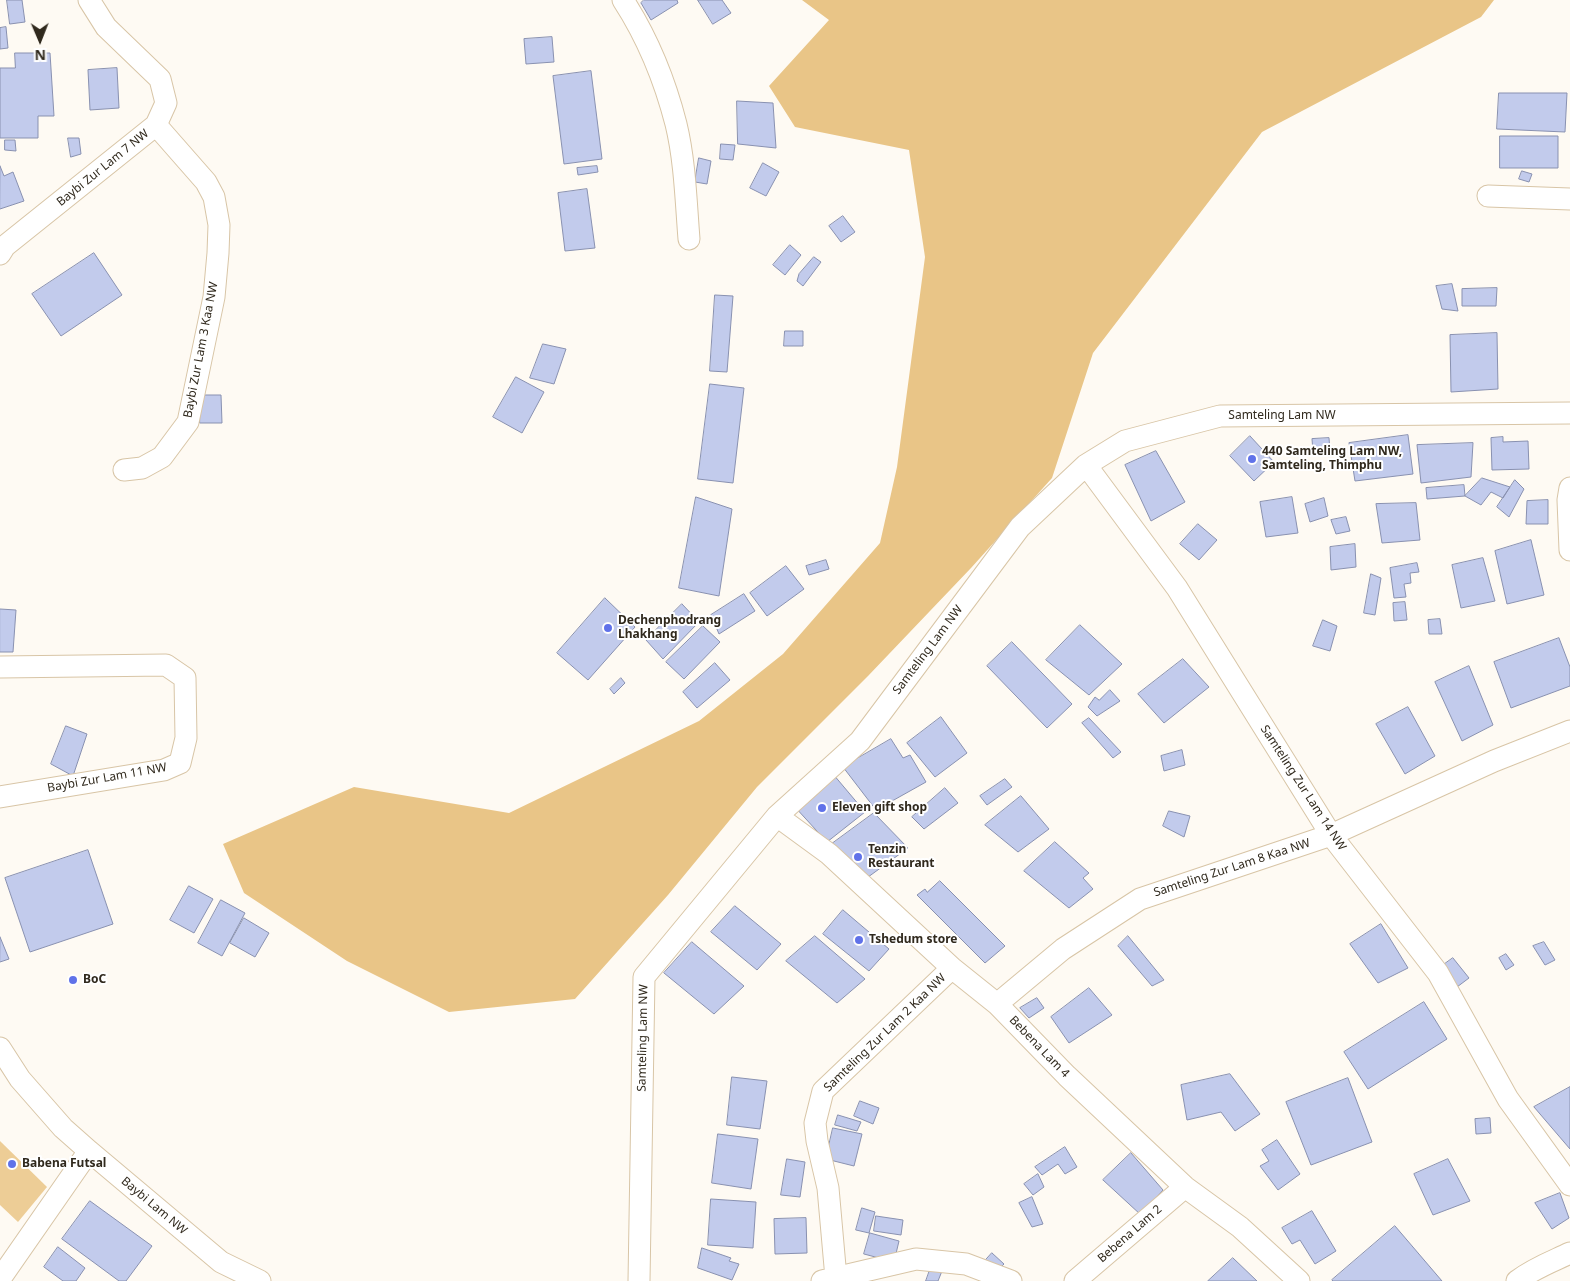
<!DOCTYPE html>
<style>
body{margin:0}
#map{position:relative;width:1570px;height:1281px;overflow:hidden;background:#fefaf3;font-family:"Noto Sans",sans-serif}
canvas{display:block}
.north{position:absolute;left:15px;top:15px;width:50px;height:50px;-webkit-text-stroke:4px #fff;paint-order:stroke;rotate:179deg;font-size:14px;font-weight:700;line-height:20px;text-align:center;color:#30291d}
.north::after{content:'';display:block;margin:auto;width:18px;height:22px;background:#30291d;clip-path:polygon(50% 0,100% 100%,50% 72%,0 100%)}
</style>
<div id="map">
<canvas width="1570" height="1281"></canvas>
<div class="north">N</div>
</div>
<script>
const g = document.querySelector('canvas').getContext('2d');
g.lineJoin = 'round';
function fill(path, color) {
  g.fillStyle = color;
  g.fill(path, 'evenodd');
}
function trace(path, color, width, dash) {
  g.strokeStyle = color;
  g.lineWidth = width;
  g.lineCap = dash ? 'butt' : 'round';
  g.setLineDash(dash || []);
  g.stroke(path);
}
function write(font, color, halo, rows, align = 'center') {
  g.font = font + ' "Noto Sans",sans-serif';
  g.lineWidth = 4;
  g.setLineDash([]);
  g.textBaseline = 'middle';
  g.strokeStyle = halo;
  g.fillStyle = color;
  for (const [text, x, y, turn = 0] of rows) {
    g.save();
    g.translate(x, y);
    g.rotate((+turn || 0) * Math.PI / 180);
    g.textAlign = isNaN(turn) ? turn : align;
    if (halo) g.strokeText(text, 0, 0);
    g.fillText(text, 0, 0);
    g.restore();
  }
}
const green = new Path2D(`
 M 0,1141 L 47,1187 L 18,1222 L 0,1205 Z`);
const forest = new Path2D(`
 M 802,0 L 1494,0 L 1481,17 L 1262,132 L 1093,353 L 1052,478 L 971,568 L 868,676 L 757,787 L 668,895 L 575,999 L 449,1012 L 347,961 L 244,893 L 223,844 L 354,787 L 509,813 L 699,721 L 783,654 L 880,543 L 897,467 L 925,257 L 909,150 L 795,127 L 769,86 L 829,20 Z`);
const building = new Path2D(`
 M 7,0 L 22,0 L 25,22 L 10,24 Z
 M 644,0 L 677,0 L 678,3 L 651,20 L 641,3 Z
 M 698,0 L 722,0 L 731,13 L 713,24 Z
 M 6,27 L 8,48 L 0,49 L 0,28 Z
 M 552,37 L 554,62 L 526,64 L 524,39 Z
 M 15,53 L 50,53 L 54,116 L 38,116 L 38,138 L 0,138 L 0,68 L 15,68 Z
 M 117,68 L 119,108 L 90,110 L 88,70 Z
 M 591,71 L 602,159 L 564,164 L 553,76 Z
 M 1499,93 L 1567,93 L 1565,132 L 1497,129 Z
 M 737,101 L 773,103 L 776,148 L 738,144 Z
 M 1500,136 L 1558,136 L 1558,168 L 1500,168 Z
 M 68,138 L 79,138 L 81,154 L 71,157 Z
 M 5,140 L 15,140 L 16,151 L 5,150 Z
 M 721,144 L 735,145 L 733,160 L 720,159 Z
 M 699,158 L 711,161 L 707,184 L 695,182 Z
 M 763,163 L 779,172 L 766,196 L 750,188 Z
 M 0,166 L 4,176 L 13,172 L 24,201 L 0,209 Z
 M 597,166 L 598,172 L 578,175 L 577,168 Z
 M 1522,171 L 1532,174 L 1529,182 L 1519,179 Z
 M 587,189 L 595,248 L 565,251 L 558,193 Z
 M 843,216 L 855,232 L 841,242 L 829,226 Z
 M 790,245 L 801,255 L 785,275 L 773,265 Z
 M 94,253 L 122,295 L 61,336 L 32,294 Z
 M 814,257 L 821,262 L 803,286 L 797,281 L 799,274 Z
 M 1452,284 L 1458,311 L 1442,309 L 1436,286 Z
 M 1497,288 L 1496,306 L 1462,306 L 1462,289 Z
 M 715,295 L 733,296 L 727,372 L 710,371 Z
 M 785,331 L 803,331 L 803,346 L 784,346 Z
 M 1497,333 L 1498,389 L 1451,392 L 1450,335 Z
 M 543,344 L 566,349 L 554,384 L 530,378 Z
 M 516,377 L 544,392 L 522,433 L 493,417 Z
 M 710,384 L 744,388 L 733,483 L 698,479 Z
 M 200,395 L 221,395 L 222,423 L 200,423 Z
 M 1408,435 L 1413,474 L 1355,481 L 1349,443 Z
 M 1250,436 L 1274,462 L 1254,481 L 1230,456 Z
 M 1503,437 L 1503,442 L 1528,441 L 1529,469 L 1492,470 L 1491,438 Z
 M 1329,438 L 1330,451 L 1313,452 L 1312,439 Z
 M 1473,443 L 1471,477 L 1421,483 L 1417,445 Z
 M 1156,451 L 1185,502 L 1151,521 L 1125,465 Z
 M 1482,478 L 1510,487 L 1503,498 L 1491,492 L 1481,505 L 1465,496 Z
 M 1515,480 L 1524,489 L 1509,517 L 1497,507 Z
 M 1464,485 L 1465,496 L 1427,499 L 1426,488 Z
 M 696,497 L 732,509 L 719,596 L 679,588 Z
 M 1292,497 L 1298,533 L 1266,537 L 1260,502 Z
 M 1324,498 L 1328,516 L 1310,522 L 1305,504 Z
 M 1548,500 L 1548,524 L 1526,524 L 1527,501 Z
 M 1416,503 L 1420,540 L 1382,543 L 1376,504 Z
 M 1346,517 L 1350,531 L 1336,534 L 1331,520 Z
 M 1198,524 L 1217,540 L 1199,560 L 1180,544 Z
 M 1531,540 L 1544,595 L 1507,604 L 1495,551 Z
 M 1355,544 L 1356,567 L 1331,570 L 1330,547 Z
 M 1483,558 L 1495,601 L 1461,608 L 1452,565 Z
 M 826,560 L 829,569 L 809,575 L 806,566 Z
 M 1417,563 L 1419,572 L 1410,573 L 1411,583 L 1404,584 L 1406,597 L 1394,598 L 1390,568 Z
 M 786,566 L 804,589 L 767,616 L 750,593 Z
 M 1371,574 L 1381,578 L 1375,615 L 1364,613 Z
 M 744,594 L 755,611 L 719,634 L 711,615 Z
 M 605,598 L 635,627 L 588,680 L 557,653 Z
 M 1405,602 L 1407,620 L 1394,621 L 1393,603 Z
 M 682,604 L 699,622 L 663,659 L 646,640 Z
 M 0,609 L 16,610 L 13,652 L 0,652 Z
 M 1440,619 L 1442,634 L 1429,634 L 1428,620 Z
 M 1323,620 L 1337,626 L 1330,651 L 1313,646 Z
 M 1080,625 L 1122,664 L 1089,695 L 1046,660 Z
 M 703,626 L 720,642 L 684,679 L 666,662 Z
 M 1559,638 L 1570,667 L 1570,686 L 1511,708 L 1494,662 Z
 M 1012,642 L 1072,704 L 1047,728 L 987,666 Z
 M 1183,659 L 1209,687 L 1164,723 L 1138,694 Z
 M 715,663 L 730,680 L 697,708 L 683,692 Z
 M 1469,666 L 1493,725 L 1462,741 L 1435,682 Z
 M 621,678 L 625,683 L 614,694 L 610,689 Z
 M 1110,690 L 1120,701 L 1097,716 L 1088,707 L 1095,697 L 1099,700 Z
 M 1408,707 L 1435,756 L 1405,774 L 1376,724 Z
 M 941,717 L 967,753 L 935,777 L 907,743 Z
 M 1089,718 L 1121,752 L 1113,758 L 1082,723 Z
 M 66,726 L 87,734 L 73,776 L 51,764 Z
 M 891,739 L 903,758 L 910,755 L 926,782 L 876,810 L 843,767 Z
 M 1182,750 L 1185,765 L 1164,771 L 1161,756 Z
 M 833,774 L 865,812 L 827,842 L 794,806 Z
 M 1005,779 L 1012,787 L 987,805 L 980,796 Z
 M 945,788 L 958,803 L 924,829 L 912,817 Z
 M 1021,796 L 1049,829 L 1018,852 L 985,825 Z
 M 1169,811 L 1190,816 L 1184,837 L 1163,826 Z
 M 874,813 L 908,848 L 864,880 L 829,846 Z
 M 1055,842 L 1089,873 L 1083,878 L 1093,889 L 1069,908 L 1024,871 Z
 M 88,850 L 113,924 L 30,952 L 5,878 Z
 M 940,881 L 1005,946 L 985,963 L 917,895 L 925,889 L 927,892 Z
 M 189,886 L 213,899 L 194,933 L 170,920 Z
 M 221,900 L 245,913 L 222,956 L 198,943 Z
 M 735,906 L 781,944 L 757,970 L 711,932 Z
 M 843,910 L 889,949 L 869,971 L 823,934 Z
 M 244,918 L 269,933 L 255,957 L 230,943 Z
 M 1381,924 L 1408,968 L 1378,983 L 1350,944 Z
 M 815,936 L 865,979 L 837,1003 L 786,961 Z
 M 1128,936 L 1164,980 L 1152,986 L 1118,946 Z
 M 0,937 L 9,959 L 0,962 Z
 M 692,942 L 744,986 L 714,1014 L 664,973 Z
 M 1544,942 L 1555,960 L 1545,965 L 1533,946 Z
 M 1506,954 L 1514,965 L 1506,970 L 1499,958 Z
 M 1453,958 L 1469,978 L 1457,987 L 1442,966 Z
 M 1089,988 L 1112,1015 L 1069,1043 L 1051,1017 Z
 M 1037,998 L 1044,1008 L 1029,1018 L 1020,1008 Z
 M 1424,1002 L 1447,1039 L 1368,1089 L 1344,1052 Z
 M 1230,1074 L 1260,1114 L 1235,1131 L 1221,1112 L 1187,1120 L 1181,1085 Z
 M 732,1077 L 767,1081 L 760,1129 L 727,1125 Z
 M 1348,1078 L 1372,1142 L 1311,1165 L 1286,1102 Z
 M 1570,1087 L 1570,1149 L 1534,1107 Z
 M 860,1101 L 879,1108 L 873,1124 L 854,1116 Z
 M 838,1115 L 861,1122 L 857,1131 L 835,1125 Z
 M 1490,1118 L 1491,1133 L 1476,1134 L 1475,1119 Z
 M 833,1128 L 862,1134 L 854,1166 L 826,1159 Z
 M 718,1134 L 758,1139 L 751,1189 L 712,1183 Z
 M 1277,1140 L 1300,1174 L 1278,1190 L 1260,1166 L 1269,1161 L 1262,1150 Z
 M 1065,1147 L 1077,1167 L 1065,1174 L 1058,1164 L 1042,1175 L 1035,1167 Z
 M 1131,1153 L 1163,1190 L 1141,1215 L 1103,1180 Z
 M 787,1159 L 805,1162 L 800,1197 L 781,1195 Z
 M 1448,1159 L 1470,1201 L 1433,1215 L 1414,1174 Z
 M 1038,1174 L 1044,1187 L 1033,1195 L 1024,1184 Z
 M 1560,1193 L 1569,1218 L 1552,1229 L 1535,1203 Z
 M 1032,1197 L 1043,1224 L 1032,1227 L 1019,1203 Z
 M 711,1199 L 756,1202 L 753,1248 L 708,1245 Z
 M 90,1201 L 152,1246 L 126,1281 L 119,1281 L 62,1239 Z
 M 862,1208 L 875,1212 L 869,1233 L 856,1230 Z
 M 1312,1211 L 1336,1251 L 1315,1264 L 1300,1240 L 1292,1244 L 1282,1228 Z
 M 876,1216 L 903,1220 L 901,1235 L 874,1231 Z
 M 806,1218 L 807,1253 L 775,1254 L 774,1219 Z
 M 1395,1226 L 1442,1281 L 1333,1281 L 1332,1280 Z
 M 870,1233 L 899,1241 L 894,1262 L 864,1254 Z
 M 58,1247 L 85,1268 L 76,1281 L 63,1281 L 44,1267 Z
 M 702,1248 L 731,1258 L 729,1261 L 739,1264 L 732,1280 L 698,1268 Z
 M 992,1253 L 1004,1264 L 996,1272 L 984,1262 Z
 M 1233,1258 L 1257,1281 L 1208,1281 Z
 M 931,1267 L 942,1271 L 938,1281 L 926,1281 Z`);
const street = new Path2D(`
 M 623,0 C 647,37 665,81 676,124 C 685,161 686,202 689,239
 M 1488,196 L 1570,199
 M 0,254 L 5,246 L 156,125 L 166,103 L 160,79 L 106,27 L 89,0
 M 1086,465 L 1177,588 L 1331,835 L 1438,973 L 1508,1099 L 1570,1185
 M 124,470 L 142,468 L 162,457 L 188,422 L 214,297 L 218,253 L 219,225 L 214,197 L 206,182 L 156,125
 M 1570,488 L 1568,500 L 1570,550
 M 0,667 L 166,665 L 185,678 L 186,738 L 180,763 L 164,770 L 0,797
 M 777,816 L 829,854 L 952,968 L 997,1004 L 1067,1076 L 1185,1187 L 1240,1227 L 1299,1281
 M 997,1004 L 1063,949 L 1140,899 L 1331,835 L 1494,761 L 1570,731
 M 0,1048 L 20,1079 L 63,1128 L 89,1151 L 221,1262 L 260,1281
 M 836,1278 L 828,1188 L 817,1141 L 815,1123 L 823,1091 L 952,968
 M 0,1279 L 89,1151
 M 639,1281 L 644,977 L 777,816 L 860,741 L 1020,527 L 1086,465 L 1125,441 L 1220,416 L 1570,413
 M 822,1281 L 916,1259 L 966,1264 L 1011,1281
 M 1075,1281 L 1185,1187
 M 1517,1281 C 1534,1268 1551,1262 1570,1253`);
const markers = [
 [1252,459,5,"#6072e9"],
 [608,628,5,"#6072e9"],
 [822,808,5,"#6072e9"],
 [858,857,5,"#6072e9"],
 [859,940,5,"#6072e9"],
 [73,980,5,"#6072e9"],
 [12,1164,5,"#6072e9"]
];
const streetNames = [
 ["Baybi Zur Lam 7 NW",103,168,-39],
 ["Baybi Zur Lam 3 Kaa NW",201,350,-79],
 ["Samteling Lam NW",1282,416],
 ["Samteling Lam NW",928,650,-53],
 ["Baybi Zur Lam 11 NW",107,778,-10],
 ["Samteling Zur Lam 14 NW",1303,788,57],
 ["Samteling Zur Lam 8 Kaa NW",1232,868,-18],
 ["Samteling Zur Lam 2 Kaa NW",885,1033,-44],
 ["Samteling Lam NW",643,1038,-89],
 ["Bebena Lam 4",1039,1047,46],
 ["Baybi Lam NW",154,1206,40],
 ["Bebena Lam 2",1130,1234,-41]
];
const poiNames = [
 ["440 Samteling Lam NW,",1262,452],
 ["Samteling, Thimphu",1262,466],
 ["Dechenphodrang",618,621],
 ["Lhakhang",618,635],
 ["Eleven gift shop",832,808],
 ["Tenzin",868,850],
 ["Restaurant",868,864],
 ["Tshedum store",869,940],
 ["BoC",83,980],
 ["Babena Futsal",22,1164]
];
fill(green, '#edcd96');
fill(forest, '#e9c587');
fill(building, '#c2cbec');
trace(building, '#8991b0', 1);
trace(street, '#d8c5a6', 23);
trace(street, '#fff', 21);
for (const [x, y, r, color] of markers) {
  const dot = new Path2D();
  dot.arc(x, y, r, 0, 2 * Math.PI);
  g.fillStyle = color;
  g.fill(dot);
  trace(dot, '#fff', 2);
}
write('12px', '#30291d', '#fff', streetNames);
write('bold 12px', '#30291d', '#fff', poiNames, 'left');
</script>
